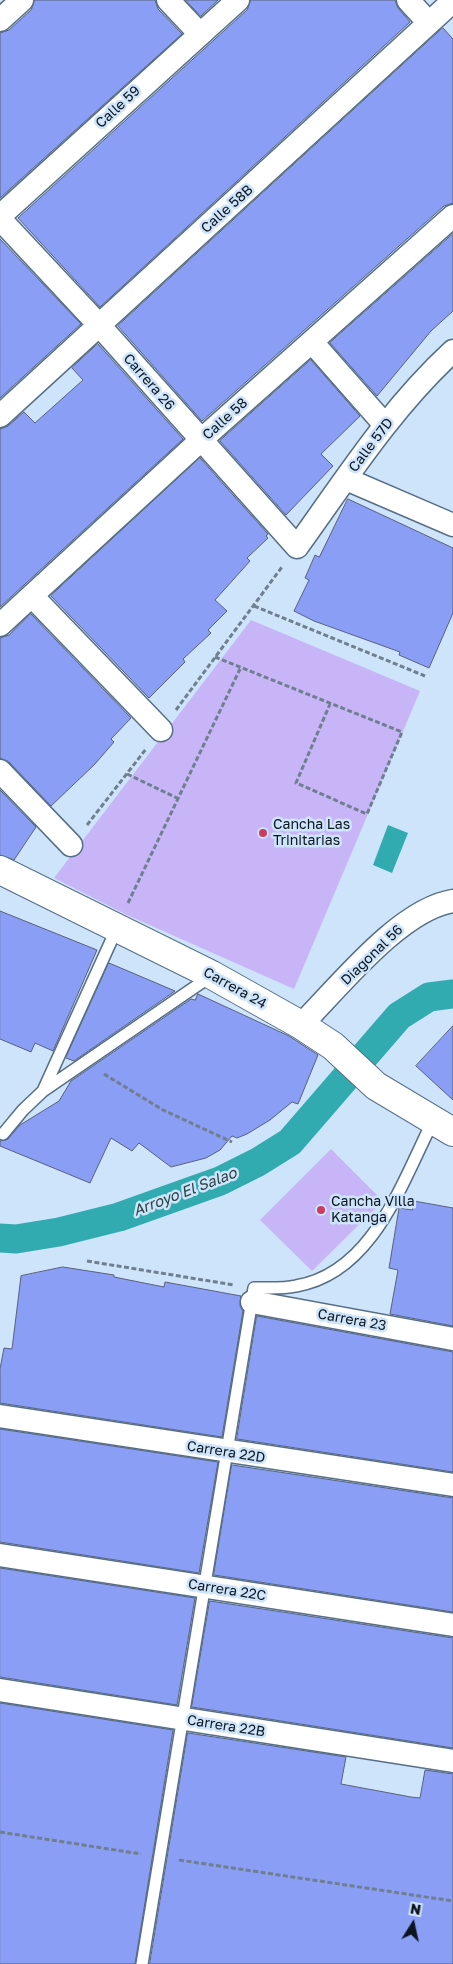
<!DOCTYPE html>
<style>
body{margin:0}
#map{position:relative;width:453px;height:1964px;overflow:hidden;background:#cee4fa;font-family:"Golos Text",sans-serif}
canvas{display:block}
.north{position:absolute;left:388px;top:1899px;width:50px;height:50px;-webkit-text-stroke:4px #cee4fa;paint-order:stroke;rotate:10deg;font-size:14px;font-weight:700;line-height:20px;text-align:center;color:#0b151e}
.north::after{content:'';display:block;margin:auto;width:18px;height:22px;background:#0b151e;clip-path:polygon(50% 0,100% 100%,50% 72%,0 100%)}
</style>
<div id="map">
<canvas width="453" height="1964"></canvas>
<div class="north">N</div>
</div>
<script>
const g = document.querySelector('canvas').getContext('2d');
g.lineJoin = 'round';
function fill(path, color) {
  g.fillStyle = color;
  g.fill(path, 'evenodd');
}
function trace(path, color, width, dash) {
  g.strokeStyle = color;
  g.lineWidth = width;
  g.lineCap = dash ? 'butt' : 'round';
  g.setLineDash(dash || []);
  g.stroke(path);
}
function write(font, color, halo, rows, align = 'center') {
  g.font = font + ' "Golos Text",sans-serif';
  g.lineWidth = 5;
  g.setLineDash([]);
  g.textBaseline = 'middle';
  g.strokeStyle = halo;
  g.fillStyle = color;
  for (const [text, x, y, turn = 0] of rows) {
    g.save();
    g.translate(x, y);
    g.rotate((+turn || 0) * Math.PI / 180);
    g.textAlign = isNaN(turn) ? turn : align;
    if (halo) g.strokeText(text, 0, 0);
    g.fillText(text, 0, 0);
    g.restore();
  }
}
const green = new Path2D(`
 M 251,620 L 420,691 L 294,989 L 127,915 L 54,878 Z
 M 331,1149 L 383,1201 L 312,1271 L 260,1220 Z`);
const water = new Path2D(`
 M 388,825 L 408,833 L 392,873 L 373,865 Z`);
const canal = new Path2D(`
 M 0,1238 L 16,1239 L 59,1232 L 119,1217 L 220,1181 L 258,1162 L 290,1142 L 399,1016 L 429,997 L 453,994`);
const building = new Path2D(`
 M 35,0 L 155,0 L 158,9 L 182,34 L 0,198 L 0,33 L 9,30 L 31,10 Z
 M 186,0 L 218,0 L 201,16 Z
 M 251,0 L 395,0 L 398,8 L 410,22 L 100,307 L 18,218 L 247,10 Z
 M 443,28 L 453,39 L 453,203 L 444,206 L 202,421 L 118,326 Z
 M 453,234 L 453,311 L 431,331 L 377,396 L 330,343 Z
 M 0,239 L 81,324 L 0,398 Z
 M 98,344 L 183,439 L 0,607 L 0,429 L 8,426 L 24,412 L 35,423 L 83,380 L 72,368 Z
 M 311,360 L 360,416 L 321,454 L 333,466 L 286,515 L 220,441 Z
 M 200,458 L 268,534 L 266,536 L 268,538 L 247,558 L 250,561 L 215,600 L 227,611 L 208,630 L 211,633 L 183,659 L 185,662 L 149,698 L 51,596 Z
 M 348,499 L 453,548 L 453,613 L 429,668 L 399,655 L 400,652 L 314,621 L 294,611 L 309,580 L 305,578 L 315,555 L 319,557 Z
 M 31,614 L 131,718 L 111,739 L 114,742 L 94,765 L 51,806 L 9,762 L 0,758 L 0,638 L 9,635 Z
 M 0,790 L 36,827 L 14,860 L 0,855 Z
 M 0,911 L 97,950 L 53,1051 L 35,1043 L 31,1052 L 0,1039 Z
 M 109,963 L 175,991 L 74,1061 L 66,1058 Z
 M 198,994 L 289,1036 L 318,1055 L 298,1104 L 292,1102 L 270,1120 L 247,1134 L 237,1138 L 232,1136 L 220,1150 L 206,1158 L 171,1167 L 139,1143 L 132,1151 L 111,1138 L 90,1183 L 0,1146 L 0,1141 L 8,1139 L 20,1125 L 59,1101 L 71,1081 L 191,999 L 195,1000 Z
 M 453,1026 L 453,1100 L 416,1066 Z
 M 414,1201 L 453,1208 L 453,1326 L 390,1314 L 398,1270 L 389,1268 L 399,1208 L 412,1210 Z
 M 63,1267 L 114,1275 L 114,1277 L 164,1287 L 165,1282 L 241,1296 L 240,1306 L 243,1311 L 222,1437 L 0,1403 L 0,1369 L 4,1348 L 12,1349 L 21,1276 Z
 M 257,1316 L 453,1352 L 453,1472 L 237,1439 Z
 M 0,1429 L 218,1462 L 199,1573 L 0,1542 Z
 M 232,1465 L 453,1498 L 453,1612 L 214,1575 Z
 M 0,1568 L 195,1598 L 177,1705 L 0,1677 Z
 M 210,1601 L 453,1638 L 453,1748 L 192,1707 Z
 M 0,1703 L 173,1730 L 135,1964 L 0,1964 Z
 M 188,1733 L 346,1757 L 341,1784 L 411,1797 L 420,1798 L 425,1770 L 453,1774 L 453,1964 L 150,1964 Z`);
const path = new Path2D(`
 M 254,606 L 425,676
 M 215,657 L 402,732 L 367,814 L 296,783 L 330,704
 M 176,710 L 282,567
 M 127,774 L 177,798
 M 87,825 L 146,749
 M 128,903 L 240,669
 M 104,1074 L 163,1110 L 232,1142
 M 87,1261 L 234,1285
 M 0,1832 L 141,1854
 M 179,1860 L 453,1901`);
const lane = new Path2D(`
 M 43,1091 L 117,928
 M 3,1134 L 23,1110 L 43,1091 L 211,976
 M 142,1964 L 254,1288 C 268,1288 283,1289 296,1286 C 373,1273 402,1182 433,1121`);
const street = new Path2D(`
 M 168,0 L 199,33
 M 408,0 L 429,23
 M 0,20 L 22,0
 M 0,216 L 238,0
 M 0,219 L 99,325 L 297,547 C 346,479 391,408 453,351
 M 312,342 L 385,425
 M 0,416 L 453,1
 M 346,479 L 453,525
 M 32,596 L 161,730
 M 0,625 L 201,440 L 453,216
 M 0,771 L 71,845
 M 301,1025 C 339,987 400,909 453,901
 M 252,1302 L 453,1339
 M 0,1416 L 453,1485
 M 0,1555 L 453,1625
 M 0,1690 L 453,1761`);
const secondary = new Path2D(`
 M 0,870 L 212,975 L 301,1025 L 333,1046 L 376,1086 L 453,1132`);
const markers = [
 [263,833,5,"#cb3c5f"],
 [321,1210,5,"#cb3c5f"]
];
const streetNames = [
 ["Calle 59",118,107,-43],
 ["Calle 58B",227,209,-42],
 ["Carrera 26",149,382,49],
 ["Calle 58",225,419,-42],
 ["Calle 57D",371,445,-53],
 ["Diagonal 56",372,955,-44],
 ["Carrera 24",235,988,29],
 ["Carrera 23",352,1320,10],
 ["Carrera 22D",226,1452,9],
 ["Carrera 22C",227,1590,9],
 ["Carrera 22B",226,1726,9]
];
const poiNames = [
 ["Cancha Las",273,825],
 ["Trinitarias",273,841],
 ["Cancha Villa",331,1202],
 ["Katanga",331,1218]
];
const waterNames = [
 ["Arroyo El Salao",185,1192,-21]
];
fill(green, '#c8b5f8');
fill(water, '#31abb0');
trace(canal, '#31abb0', 29);
fill(building, '#899ef4');
trace(building, '#58607d', 1);
trace(lane, '#566f87', 14);
trace(street, '#566f87', 25);
trace(secondary, '#566f87', 30);
trace(path, '#6f7f8f', 3, [5, 2.5]);
trace(lane, '#fff', 11);
trace(street, '#fff', 22);
trace(secondary, '#fff', 28);
for (const [x, y, r, color] of markers) {
  const dot = new Path2D();
  dot.arc(x, y, r, 0, 2 * Math.PI);
  g.fillStyle = color;
  g.fill(dot);
  trace(dot, '#cee4fa', 2);
}
write('14px', '#0b151e', '#cee4fa', streetNames);
write('14px', '#0b151e', '#cee4fa', poiNames, 'left');
write('italic 15px', '#284243', '#cee4fa', waterNames);
</script>
